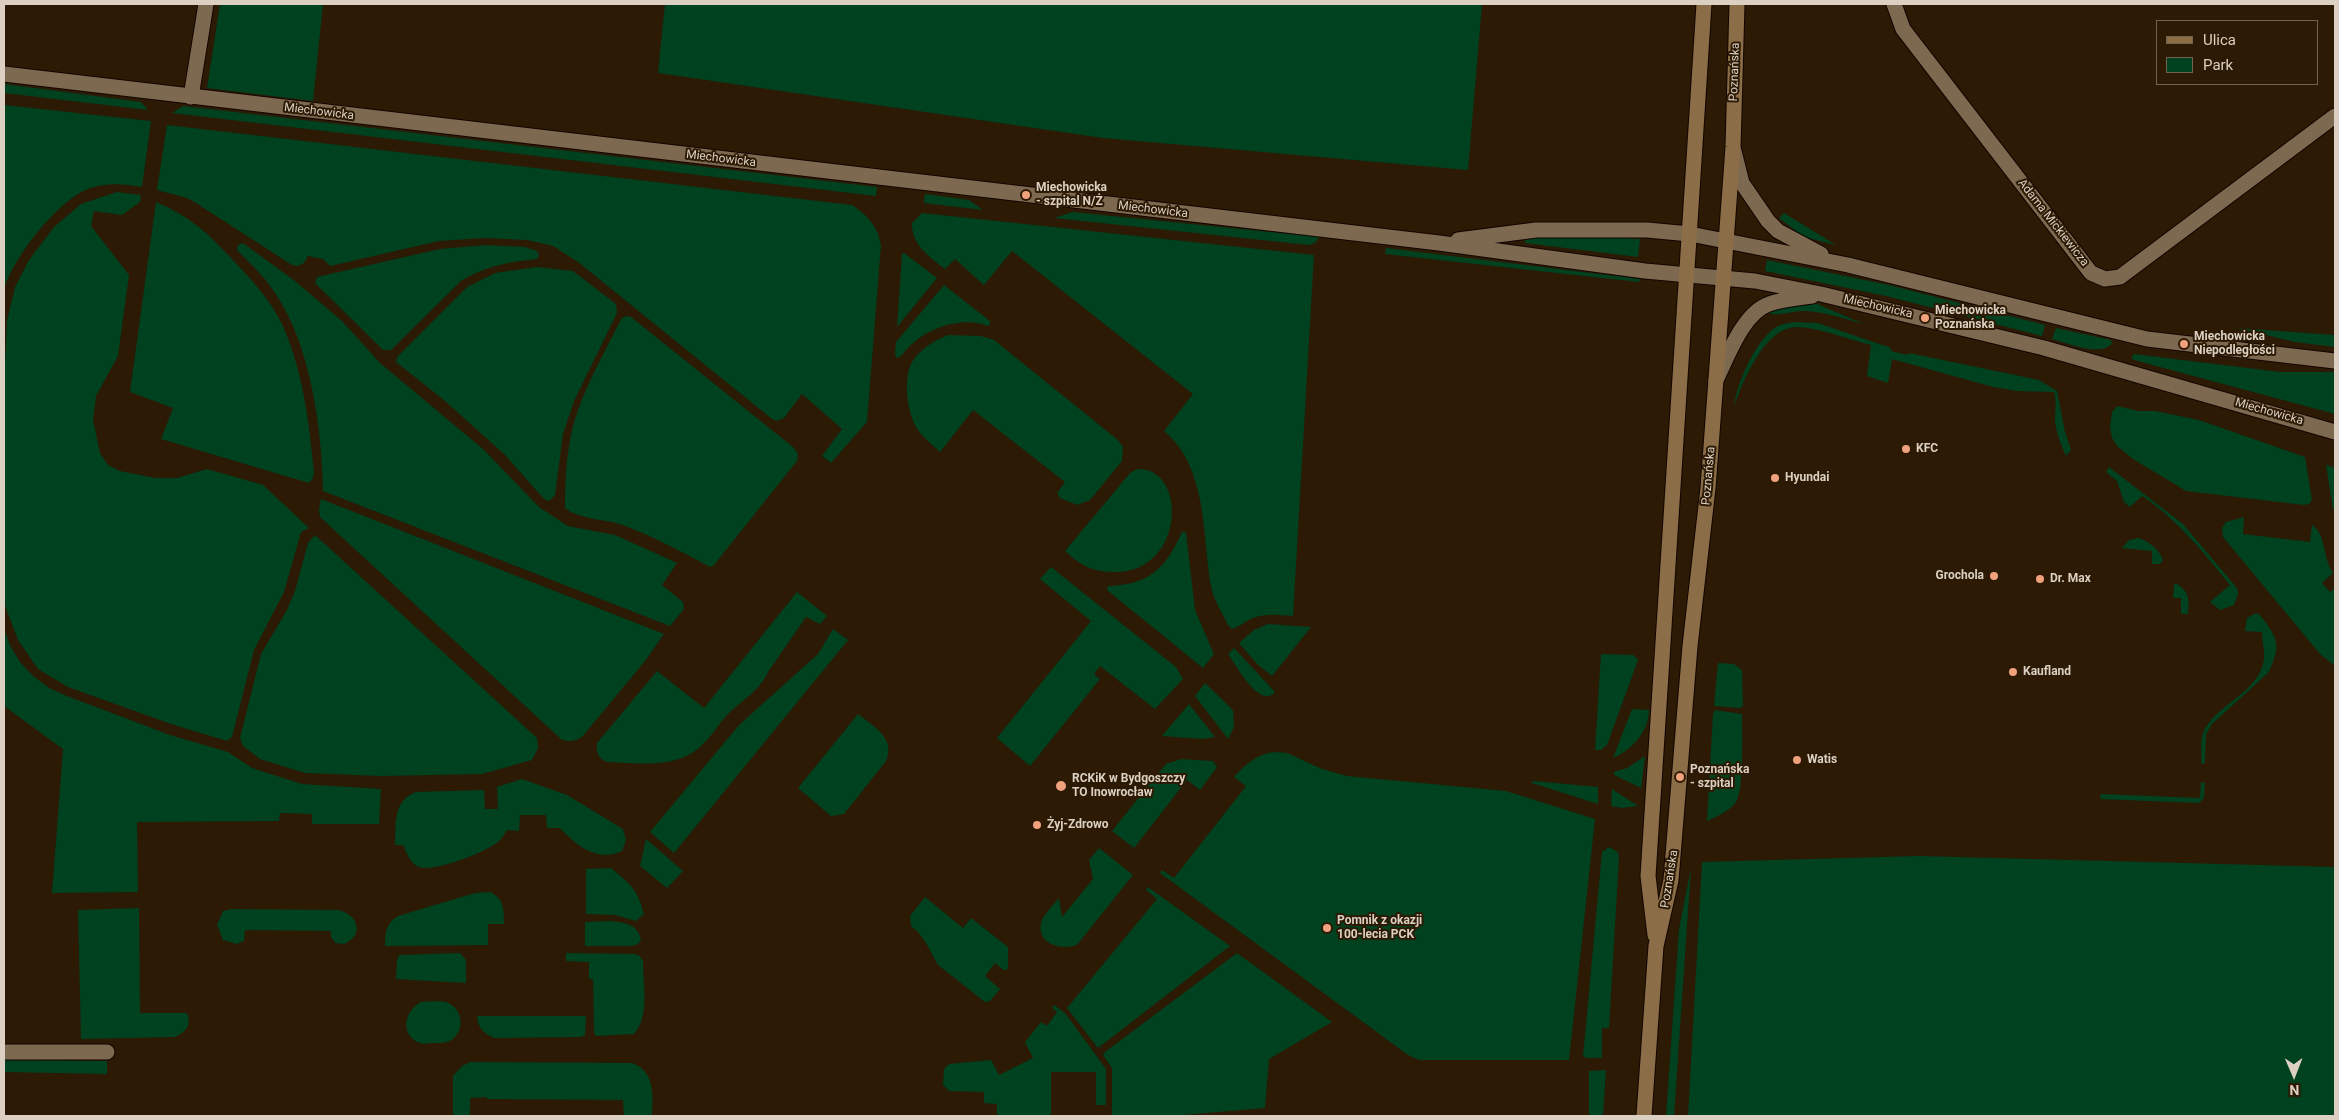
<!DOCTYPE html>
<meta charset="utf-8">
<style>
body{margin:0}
#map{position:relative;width:2339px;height:1120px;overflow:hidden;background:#2c1a04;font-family:Roboto,sans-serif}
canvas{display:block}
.frame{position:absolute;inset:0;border:5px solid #dbd0c2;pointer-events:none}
.legend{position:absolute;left:2156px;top:20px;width:162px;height:65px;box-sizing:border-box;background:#2c1a04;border:1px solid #726350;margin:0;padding:6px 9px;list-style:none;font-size:15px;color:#dbd0c2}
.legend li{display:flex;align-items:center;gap:10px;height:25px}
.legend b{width:25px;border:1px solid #726350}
.north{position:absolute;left:2269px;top:1050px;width:50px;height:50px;-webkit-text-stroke:4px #2c1a04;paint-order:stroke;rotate:179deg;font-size:14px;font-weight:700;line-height:20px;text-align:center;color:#dbd0c2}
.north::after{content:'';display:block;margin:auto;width:18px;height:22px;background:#dbd0c2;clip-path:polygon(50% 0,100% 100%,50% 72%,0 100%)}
</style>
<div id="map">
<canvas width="2339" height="1120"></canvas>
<div class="frame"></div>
<ul class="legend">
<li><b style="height:6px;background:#8b6e47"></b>Ulica</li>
<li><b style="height:14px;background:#00411f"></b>Park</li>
</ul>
<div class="north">N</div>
</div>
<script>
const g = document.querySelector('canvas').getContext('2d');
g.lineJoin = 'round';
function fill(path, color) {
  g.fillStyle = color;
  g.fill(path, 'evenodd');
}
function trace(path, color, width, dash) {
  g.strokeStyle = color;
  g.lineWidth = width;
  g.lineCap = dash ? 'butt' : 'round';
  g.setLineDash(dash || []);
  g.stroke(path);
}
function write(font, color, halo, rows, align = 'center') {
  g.font = font + ' Roboto,sans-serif';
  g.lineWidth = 4;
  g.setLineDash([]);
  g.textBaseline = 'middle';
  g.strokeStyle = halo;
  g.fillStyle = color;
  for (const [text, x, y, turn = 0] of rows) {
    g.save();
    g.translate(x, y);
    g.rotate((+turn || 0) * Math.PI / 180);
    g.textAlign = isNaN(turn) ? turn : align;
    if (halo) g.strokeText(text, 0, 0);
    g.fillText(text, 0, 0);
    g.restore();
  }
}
const green = new Path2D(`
 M 220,4 L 323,4 L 313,101 L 207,88 Z
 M 665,4 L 1482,4 L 1468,170 L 1103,138 L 658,73 Z
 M 4,84 L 141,102 L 148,110 L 4,93 Z
 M 4,105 L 151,121 L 142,187 C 124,184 106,182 88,189 C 58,200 11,260 4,291 Z
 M 183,106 L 877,187 L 876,196 L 172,113 Z
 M 167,125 L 852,205 C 868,216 877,225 881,245 L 867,422 L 831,463 L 822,456 L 842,429 L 802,394 L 784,418 L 777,421 L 772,419 L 578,262 L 553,246 L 527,240 L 485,238 L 439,241 L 330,266 L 323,259 L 308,256 L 304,263 L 298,266 L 292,265 L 196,203 L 187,198 L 157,190 Z
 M 117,192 L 141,195 L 140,202 L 122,215 L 94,211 L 91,226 L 129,275 L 118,356 L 96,396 L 93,420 L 100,453 L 108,465 L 120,471 L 155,478 L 177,478 L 207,469 L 263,485 L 309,528 L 301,532 L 284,592 L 254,650 L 232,737 L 227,741 L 171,724 L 68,687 L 38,669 L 18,640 L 4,603 L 4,382 L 7,321 L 15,287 L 29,260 L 54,227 L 81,204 Z
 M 925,194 L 969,200 L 983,210 L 924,203 Z
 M 156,202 C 189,216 207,232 231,258 C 250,278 270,299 282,324 C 303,370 309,422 314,472 L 313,478 L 309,483 L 161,439 L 173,408 L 130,392 Z
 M 1073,212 L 1319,237 L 1315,243 L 1309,245 L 1054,218 Z
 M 922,213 L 1314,255 L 1293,616 C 1280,615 1266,613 1253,618 C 1245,621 1240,627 1232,629 L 1228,625 C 1222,612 1213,599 1211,586 C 1202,534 1208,468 1164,431 L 1193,394 L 1012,251 L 984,285 L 955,259 L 945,269 C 929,257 911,244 912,223 Z
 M 1784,213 L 1836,245 L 1804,237 L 1779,218 Z
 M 1592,235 L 1640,239 L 1638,257 L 1525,243 L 1525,238 Z
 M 243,243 L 295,281 L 342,321 L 380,363 L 483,449 L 539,507 L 568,526 L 615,535 L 677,563 L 662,585 L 683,602 L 684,609 L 670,626 L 323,491 C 322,430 311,348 277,296 C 266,278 251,264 237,250 L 238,245 Z
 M 486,245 L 525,247 L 537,251 L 539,255 L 537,259 C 509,262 485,266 461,281 L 391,350 L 383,350 L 315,283 L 317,277 L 440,249 Z
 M 1386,248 L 1640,279 L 1639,282 L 1385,254 Z
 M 904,253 L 937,278 L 897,327 L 902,254 Z
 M 1767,260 L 1889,285 L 2045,325 L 2042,336 L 1886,296 L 1765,271 Z
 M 537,267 L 573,271 L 616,304 L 617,313 L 574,401 L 563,434 L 555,495 L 549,501 L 544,499 L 505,455 L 445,401 L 396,362 L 397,357 L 467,287 L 495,273 Z
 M 944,285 L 990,321 L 990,324 L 988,326 C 962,316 930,327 911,345 C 905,349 904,356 897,358 L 895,354 L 896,342 Z
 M 1808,303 L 1817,304 L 1864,324 C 1845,319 1825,312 1806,311 C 1793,310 1780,317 1768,313 L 1775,308 Z
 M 626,316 L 631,317 L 793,447 L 798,454 L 797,461 L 714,565 L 710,567 C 680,551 651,535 619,524 C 602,519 579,519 565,508 C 565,484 566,459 571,435 C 580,394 603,356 621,319 Z
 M 1794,322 L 1818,323 L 1891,348 L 1891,351 L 1908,355 L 1909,353 L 2039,380 L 2057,391 L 2065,432 L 2071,450 L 2066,456 C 2061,444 2056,433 2055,420 C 2055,410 2057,402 2054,392 L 2017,391 L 1993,387 L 1892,359 L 1888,383 L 1867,376 L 1871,345 C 1851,340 1814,326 1795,327 C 1764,329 1743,381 1734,406 C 1737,383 1754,345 1772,330 C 1778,325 1786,323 1794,322 Z
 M 2056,328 L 2111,340 L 2112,344 C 2098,357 2068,343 2052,339 Z
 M 2237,328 L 2335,335 L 2335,347 L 2295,342 Z
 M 949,335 L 981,336 L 994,340 L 1118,440 L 1123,447 L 1122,461 L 1090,500 L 1077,505 L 1060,498 L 1057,493 L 1065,482 L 973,410 L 940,452 C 932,444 922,437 916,427 C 907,410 904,384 910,366 C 916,352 935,339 949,335 Z
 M 2134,354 L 2280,372 L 2335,372 L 2335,414 L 2134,360 L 2131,358 Z
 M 2117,406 L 2138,411 L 2155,411 L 2199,420 L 2305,457 L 2312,500 L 2309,504 L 2304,505 L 2186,491 L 2133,459 L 2117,446 L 2112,438 L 2110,427 L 2112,412 Z
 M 2326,465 L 2335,468 L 2335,514 L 2333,509 Z
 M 2109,467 L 2183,524 L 2237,588 L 2238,594 L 2234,605 L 2220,610 L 2210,602 L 2230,585 C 2203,552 2178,520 2142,496 L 2130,507 L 2124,502 L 2117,481 L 2106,472 Z
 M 1137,469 C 1188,466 1186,574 1113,572 C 1092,572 1080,565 1065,551 L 1130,473 Z
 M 321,499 L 664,634 L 645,661 L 582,737 C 575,741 569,743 561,739 L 320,517 L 319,509 Z
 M 2244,517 L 2243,534 L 2310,542 L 2312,525 C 2327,535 2322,557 2333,573 L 2322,583 L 2330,592 L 2335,588 L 2335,666 L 2320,654 L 2223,537 L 2222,528 L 2226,522 Z
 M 1182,532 L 1186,532 L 1195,610 L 1214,654 L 1203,668 L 1107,590 L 1108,586 C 1149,585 1166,568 1182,532 Z
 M 315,535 L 537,738 L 538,748 L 532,760 L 482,774 L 381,776 L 305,773 L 260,759 L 243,746 L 240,738 L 261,654 L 287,610 L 295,591 L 308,543 Z
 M 2138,538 C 2148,540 2160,550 2163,560 L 2160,564 L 2152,564 L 2152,551 L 2122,548 L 2129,540 Z
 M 1051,567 L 1176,667 L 1183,679 L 1155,709 L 1100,666 L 1094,674 L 1100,679 L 1030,766 L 997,738 L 1091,621 L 1040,579 Z
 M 2174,584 L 2177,584 C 2190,592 2189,601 2188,614 L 2181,614 L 2181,598 L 2173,598 Z
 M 797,592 L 827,616 L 820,624 L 806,617 L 768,672 C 761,689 743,700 729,713 C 718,724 711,738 699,748 C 675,769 636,763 607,762 C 598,758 596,753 597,743 L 657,671 L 704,708 Z
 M 2256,613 L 2260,615 C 2278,638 2282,646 2268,673 L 2212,724 L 2206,734 L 2205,763 L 2201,764 C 2202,755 2200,742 2203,733 C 2215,704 2260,693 2264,659 C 2265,651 2262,641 2262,632 L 2245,631 L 2247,618 Z
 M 1268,624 L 1311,627 L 1272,676 L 1257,664 L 1239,643 L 1254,630 Z
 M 4,629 L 10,645 L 20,662 L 32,675 L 49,688 L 67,696 L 170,735 L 228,752 L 252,768 L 302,784 L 381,789 L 379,824 L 312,824 L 312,814 L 280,813 L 279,821 L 137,822 L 138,892 L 52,893 L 63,749 L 4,706 Z
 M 833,629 L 848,640 L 674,853 L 650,832 L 739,725 L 818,654 Z
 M 1234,648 L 1275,692 C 1260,710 1236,665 1228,654 Z
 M 1601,654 L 1634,655 L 1638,660 L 1607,745 L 1601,750 L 1595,750 Z
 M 1718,663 L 1734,664 L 1742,670 L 1743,706 L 1740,708 L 1714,706 Z
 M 1205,683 L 1233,710 L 1234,727 L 1228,739 L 1195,696 Z
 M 1189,704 L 1215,737 L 1203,739 L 1162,736 Z
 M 1632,709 L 1649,710 C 1649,731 1632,750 1613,758 Z
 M 1715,710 L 1742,714 C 1742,732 1744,790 1736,802 C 1729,812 1717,816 1707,821 L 1713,714 Z
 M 858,714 C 874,727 896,738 886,761 L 844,814 L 831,816 L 798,788 Z
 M 1274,752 L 1287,753 L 1322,769 L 1347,776 L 1506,791 L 1595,819 L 1569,1060 L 1419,1060 L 1408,1055 L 1160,873 L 1162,870 L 1174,878 L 1246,786 L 1234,777 C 1247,763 1256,755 1274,752 Z
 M 1645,756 L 1641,788 L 1614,775 L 1614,772 L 1627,768 Z
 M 1181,759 L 1213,761 L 1217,767 L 1200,790 L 1187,780 L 1134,848 L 1112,831 L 1166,764 Z
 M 522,779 L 567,795 L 623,829 L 626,840 L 622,851 C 597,863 576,845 560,828 L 547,828 L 546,815 L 520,815 L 519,831 L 507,830 C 505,833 503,837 500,840 C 490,851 433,873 419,867 C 410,863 407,854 403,845 L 395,845 C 396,824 393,800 416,792 L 484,790 L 485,809 L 498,809 L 497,787 Z
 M 1534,781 L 1598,787 L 1598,804 L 1532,783 L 1531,782 Z
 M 2201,782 L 2205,783 L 2204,798 L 2199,803 L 2100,799 L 2101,794 L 2200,798 Z
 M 1612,789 L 1638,806 L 1622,808 L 1611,806 Z
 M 646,839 L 683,871 L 667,888 L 640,866 Z
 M 1609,847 L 1618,852 L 1619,858 L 1609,1028 L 1602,1028 L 1602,1058 L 1586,1058 L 1583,1056 L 1602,852 Z
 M 1099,848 L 1133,875 L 1077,945 C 1060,951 1034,943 1042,920 C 1045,913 1054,904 1059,898 L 1062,917 L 1093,879 L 1089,860 Z
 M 1919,856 L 2335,867 L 2335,1116 L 1688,1116 L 1702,862 Z
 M 611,868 C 631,885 637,888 644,914 L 636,921 L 615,915 L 586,914 L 586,869 Z
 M 1691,868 L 1674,1116 L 1666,1116 L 1679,929 Z
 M 1148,887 L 1230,946 L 1098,1048 L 1067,1008 L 1157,899 L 1146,890 Z
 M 490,892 C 504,899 504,909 504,924 L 488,924 L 488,945 L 385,946 C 385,933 386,923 398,916 L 475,893 Z
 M 925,897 L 963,928 L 971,918 L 1008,947 L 1008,968 L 1005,971 L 995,963 L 985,976 L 1000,989 L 990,1001 L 985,1002 L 938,965 L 926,943 L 918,932 L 911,926 L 910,916 Z
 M 139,908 L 140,1013 L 187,1013 C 192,1025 186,1032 175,1037 L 81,1039 L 78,910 Z
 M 231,909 L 338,910 C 358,914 365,935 344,944 L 335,943 L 331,937 L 331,931 L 245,930 L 244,941 L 237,944 L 223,940 L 217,925 L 223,911 Z
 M 610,921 C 623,922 639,924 641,940 L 638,944 L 632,946 L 585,946 L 585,922 Z
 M 460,953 L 466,960 L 466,983 L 396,979 L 397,960 L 399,955 Z
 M 566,953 L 635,954 L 640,956 L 643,961 C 643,983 650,1017 634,1034 L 596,1036 L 594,1033 L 593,979 L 589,979 L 589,962 L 566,961 Z
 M 1237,953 L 1332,1022 L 1269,1059 L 1265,1108 L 1171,1116 L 1112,1116 L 1112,1068 L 1103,1055 L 1105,1052 Z
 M 421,1002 C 429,1002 441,1000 448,1003 C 462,1009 465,1028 454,1038 C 448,1043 443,1043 436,1043 C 430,1043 422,1045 417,1042 C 399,1031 406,1010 421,1002 Z
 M 1054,1005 L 1065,1013 L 1106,1069 L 1106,1105 L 1096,1105 L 1096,1072 L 1051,1072 L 1051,1116 L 997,1116 L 997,1104 L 984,1103 L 984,1092 L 949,1091 L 943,1085 L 944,1069 L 949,1064 L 991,1060 L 999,1075 L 1033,1058 L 1025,1042 L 1041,1022 L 1047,1026 L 1057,1012 L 1052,1008 Z
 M 477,1016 L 586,1016 L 585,1035 L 581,1037 L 495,1038 C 484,1034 478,1028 477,1016 Z
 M 4,1060 L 107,1061 L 107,1074 L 4,1072 Z
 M 470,1062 L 632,1063 C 655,1071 653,1095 652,1116 L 624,1116 L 623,1100 L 487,1099 L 487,1097 L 470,1098 L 470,1116 L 453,1116 L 453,1076 L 462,1066 Z
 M 1606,1070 L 1603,1116 L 1589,1116 L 1589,1071 Z`);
const minor = new Path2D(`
 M 1894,4 L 1903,29 L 2091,273 L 2105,279 L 2120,277 L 2335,116
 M 191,97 L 206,4
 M 4,1052 L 107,1052`);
const tertiary = new Path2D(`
 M 4,74 L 1439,243 L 1645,271 L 1755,281 L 1821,294 L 2044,348 L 2335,432
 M 1734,151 L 1742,183 L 1768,221 L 1778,231 L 1821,254
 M 1458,240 L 1536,230 L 1647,230 L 1690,234 L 1848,265 L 2147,339 L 2335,361
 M 1716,380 C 1728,356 1743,313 1769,304 C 1782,299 1798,298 1812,296`);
const secondary = new Path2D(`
 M 1655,935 L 1648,876 L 1704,4
 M 1644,1116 L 1656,946 L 1671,880 L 1690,646 L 1708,488 L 1733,147 L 1737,4`);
const markers = [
 [1026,195,5,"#f1a17c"],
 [1925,318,5,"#f1a17c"],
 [2184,344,5,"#f1a17c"],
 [1906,449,5,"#f1a17c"],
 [1775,478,5,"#f1a17c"],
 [1994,576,5,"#f1a17c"],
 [2040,579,5,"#f1a17c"],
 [2013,672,5,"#f1a17c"],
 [1797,760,5,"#f1a17c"],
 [1680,777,5,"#f1a17c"],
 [1061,786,6,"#f1a17c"],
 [1037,825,5,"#f1a17c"],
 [1327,928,5,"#f1a17c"]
];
const streetNames = [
 ["Poznańska",1735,72,-88],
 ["Miechowicka",319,112,7],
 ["Miechowicka",721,159,7],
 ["Miechowicka",1153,210,7],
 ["Adama Mickiewicza",2053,223,52],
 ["Miechowicka",1878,307,13],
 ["Miechowicka",2269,412,16],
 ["Poznańska",1709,476,-85],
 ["Poznańska",1670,879,-81]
];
const poiNames = [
 ["Miechowicka",1036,188],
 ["- szpital N/Ż",1036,202],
 ["Miechowicka",1935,311],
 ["Poznańska",1935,325],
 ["Miechowicka",2194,337],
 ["Niepodległości",2194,351],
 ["KFC",1916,449],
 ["Hyundai",1785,478],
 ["Grochola",1984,576,"right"],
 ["Dr. Max",2050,579],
 ["Kaufland",2023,672],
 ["Watis",1807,760],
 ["Poznańska",1690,770],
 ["- szpital",1690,784],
 ["RCKiK w Bydgoszczy",1072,779],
 ["TO Inowrocław",1072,793],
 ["Żyj-Zdrowo",1047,825],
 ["Pomnik z okazji",1337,921],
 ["100-lecia PCK",1337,935]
];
fill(green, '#00411f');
trace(minor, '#130500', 17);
trace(tertiary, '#130500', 17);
trace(secondary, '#130500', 17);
trace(minor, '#7d6850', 15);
trace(tertiary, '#7d6850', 15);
trace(secondary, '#8b6e47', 15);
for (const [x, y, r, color] of markers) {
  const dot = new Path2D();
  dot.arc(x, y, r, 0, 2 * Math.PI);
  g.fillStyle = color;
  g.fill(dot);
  trace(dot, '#2c1a04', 2);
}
write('12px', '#dbd0c2', '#2c1a04', streetNames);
write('bold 12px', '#dbd0c2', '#2c1a04', poiNames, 'left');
</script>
